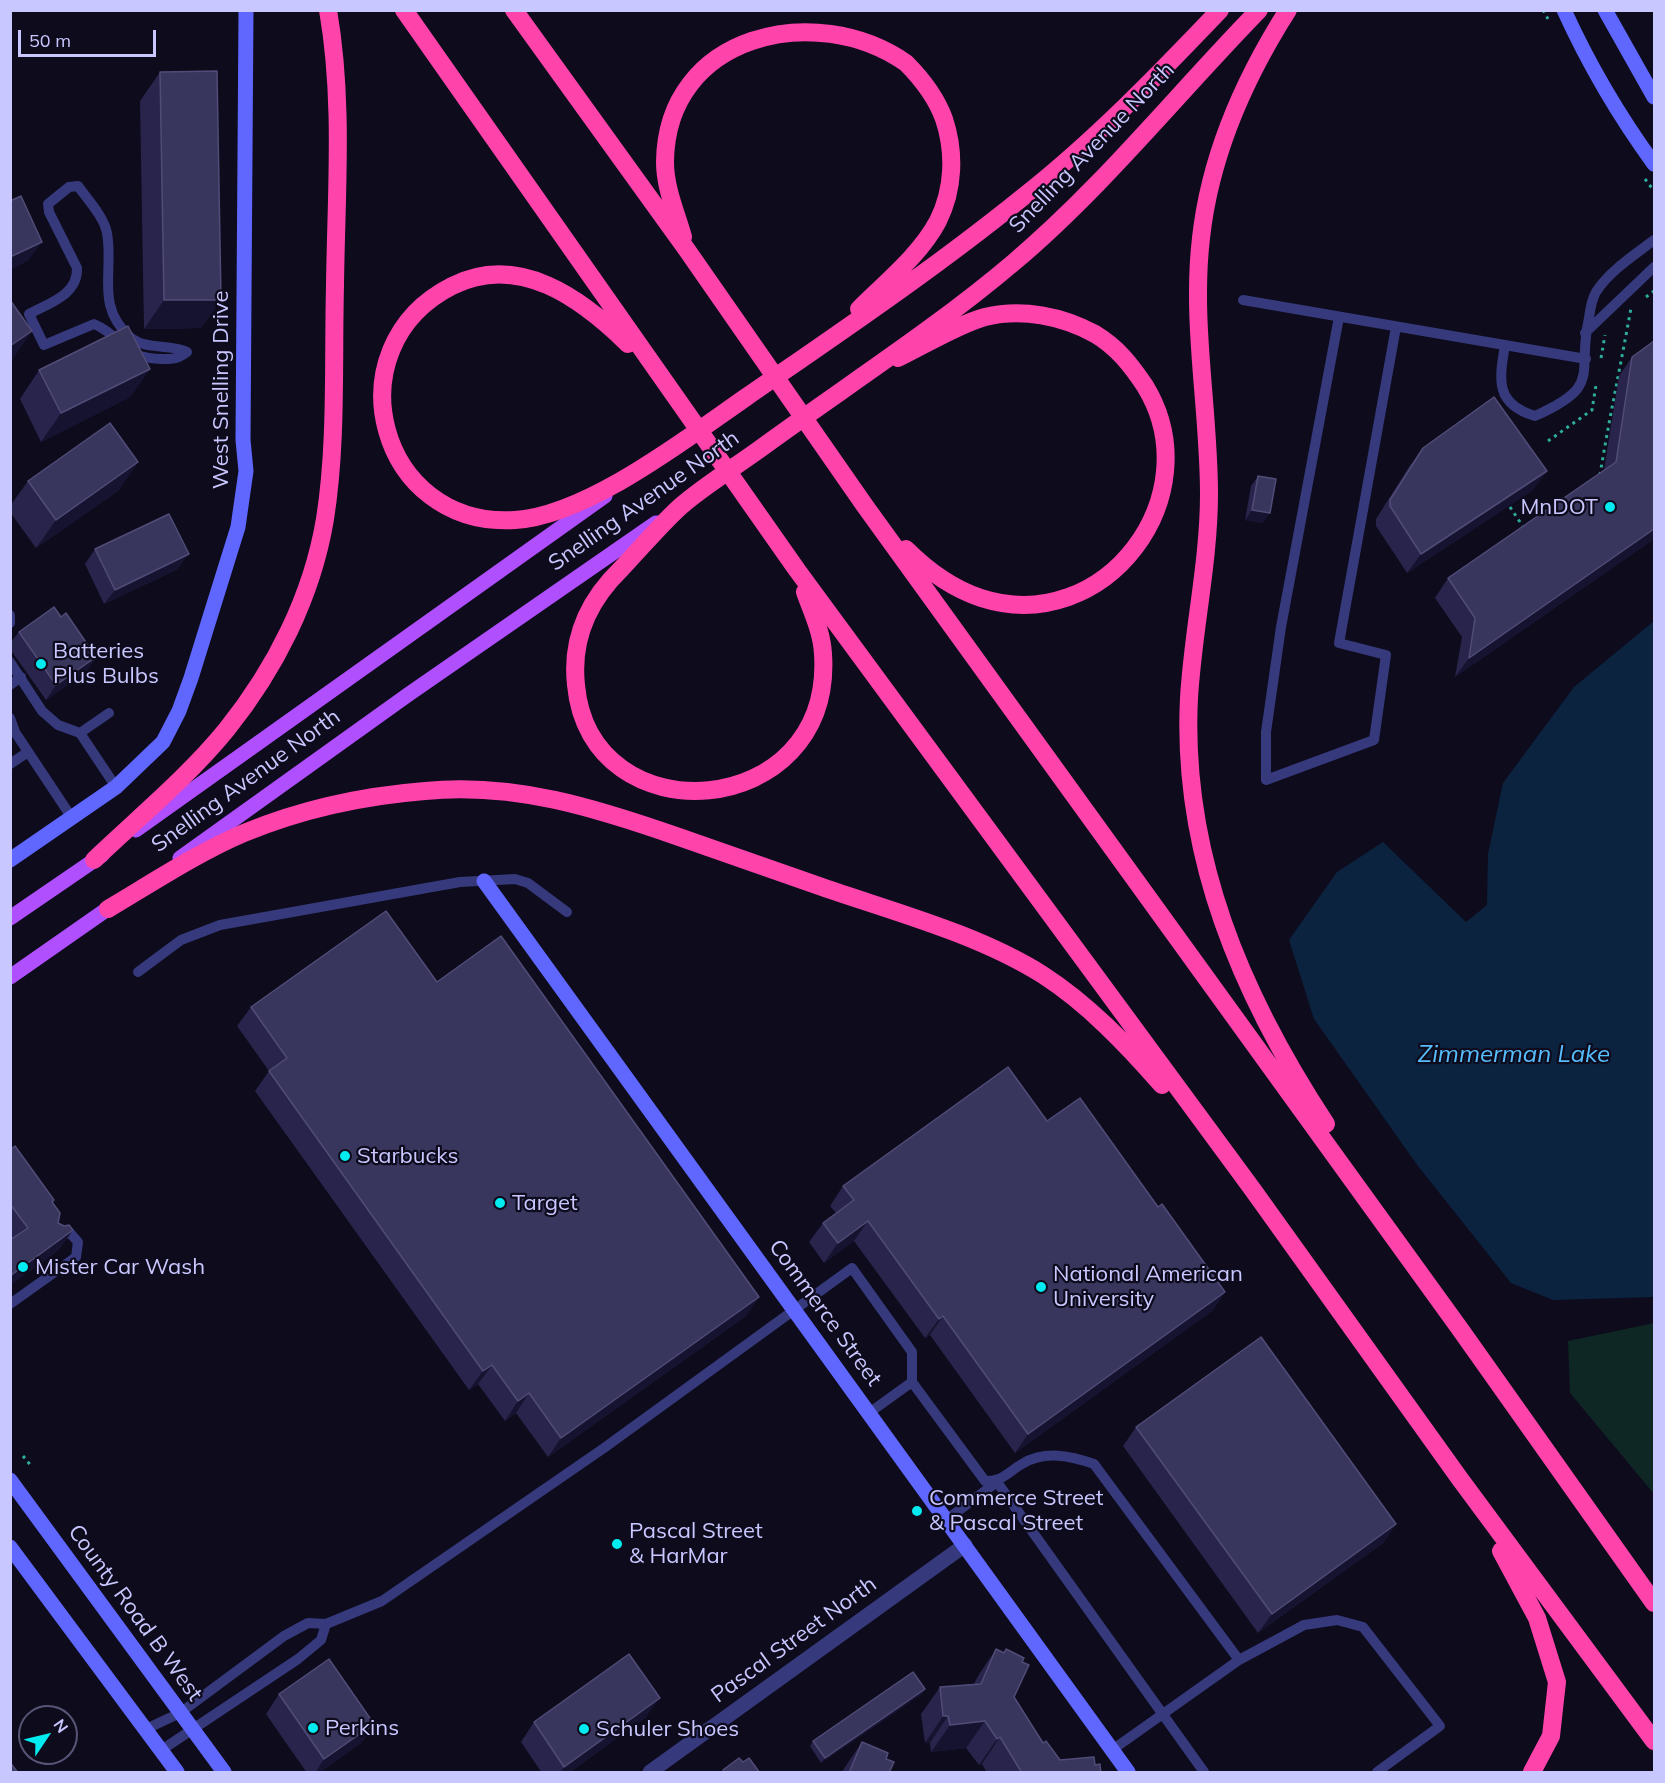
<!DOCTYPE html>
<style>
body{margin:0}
#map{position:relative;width:1665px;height:1783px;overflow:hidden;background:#0d0b1c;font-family:Mulish,sans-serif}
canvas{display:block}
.frame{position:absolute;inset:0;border:12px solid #c9c7ff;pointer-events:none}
.north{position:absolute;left:18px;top:1705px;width:60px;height:60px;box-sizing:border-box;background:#0d0b1c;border:2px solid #585677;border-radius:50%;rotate:55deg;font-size:16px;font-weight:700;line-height:24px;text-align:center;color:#c9c7ff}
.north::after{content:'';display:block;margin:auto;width:21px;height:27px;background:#01ebf0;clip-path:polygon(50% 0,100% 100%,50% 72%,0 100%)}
.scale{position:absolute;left:18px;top:30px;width:138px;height:27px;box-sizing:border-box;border:3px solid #c9c7ff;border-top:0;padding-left:8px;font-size:18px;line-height:21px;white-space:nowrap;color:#c9c7ff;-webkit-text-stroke:4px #0d0b1c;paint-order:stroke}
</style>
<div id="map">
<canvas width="1665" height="1783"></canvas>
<div class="frame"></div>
<div class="north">N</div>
<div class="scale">50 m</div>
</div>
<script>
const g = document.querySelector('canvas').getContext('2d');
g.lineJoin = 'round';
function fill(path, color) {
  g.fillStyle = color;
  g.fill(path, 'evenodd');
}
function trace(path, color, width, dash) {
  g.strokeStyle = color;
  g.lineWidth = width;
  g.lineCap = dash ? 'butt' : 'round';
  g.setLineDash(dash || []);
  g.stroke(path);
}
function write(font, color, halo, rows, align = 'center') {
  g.font = font + ' Mulish,sans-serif';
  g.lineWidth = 4.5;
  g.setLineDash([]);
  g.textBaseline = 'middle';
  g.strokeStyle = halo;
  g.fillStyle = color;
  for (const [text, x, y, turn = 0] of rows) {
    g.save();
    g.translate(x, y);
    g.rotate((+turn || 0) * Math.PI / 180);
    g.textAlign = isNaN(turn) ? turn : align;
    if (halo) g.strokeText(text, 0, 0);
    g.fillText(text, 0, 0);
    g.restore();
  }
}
const green = new Path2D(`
 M 1654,1323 L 1654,1494 L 1570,1393 L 1568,1341 Z`);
const water = new Path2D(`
 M 1654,621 L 1654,1297 L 1553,1300 L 1511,1283 L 1418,1166 L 1314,1019 L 1289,940 L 1337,872 L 1383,842 L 1466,922 L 1487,905 L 1488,854 L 1503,783 L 1574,687 Z`);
const path = new Path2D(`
 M 1543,10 L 1548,19
 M 1645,179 L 1654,191
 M 1646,297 L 1654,291
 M 1601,358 L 1605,335
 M 1548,441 L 1592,410 L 1596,385
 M 1600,475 C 1609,419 1621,364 1631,308
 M 1510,507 L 1524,528
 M 23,1456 L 32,1467`);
const lane = new Path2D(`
 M 78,186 C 88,200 104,217 107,233 C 114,272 95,306 130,337 C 146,351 169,343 187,352 C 179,358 175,359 165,359 C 121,360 125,337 94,324 L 44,345 L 29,314 C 49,303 78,295 77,268 L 49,212 L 48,204 L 69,187 Z
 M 1243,300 L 1586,359
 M 1339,317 L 1281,627 L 1266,732 L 1266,780 L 1374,740 L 1386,655 L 1339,643 L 1396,327
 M 1585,333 L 1654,267
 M 1505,345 C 1499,380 1495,404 1535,416 C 1604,385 1576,375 1589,318 C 1590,310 1592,299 1596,292 C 1609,271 1636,254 1654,240
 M 10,615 L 10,623
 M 10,662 L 42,711 L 58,725 L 80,733 L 116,787
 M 10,685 L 21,677
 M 10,718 L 15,732 L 72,818
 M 80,733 L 109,713
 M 10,764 L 28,752
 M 138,972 L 181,940 L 220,925 L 460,882 L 515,879 L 528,883 L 567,912
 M 10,1304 L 76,1257 L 78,1242 L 71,1234 L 59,1233
 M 869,1413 L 912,1382
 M 946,1520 L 997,1482 L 1204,1772
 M 1239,1660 L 1304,1625 L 1337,1620 L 1363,1627 L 1440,1726 L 1377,1772
 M 144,1730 L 180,1713 L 284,1636 L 308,1623 L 326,1624 L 382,1601 L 604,1448 L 852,1268 L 912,1352 L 912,1382 L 985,1481 C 1002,1482 1008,1472 1022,1464 C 1045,1450 1071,1456 1094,1464 L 1239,1660 L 1112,1750
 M 160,1751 L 298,1659 L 321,1640 L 326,1624`);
const street = new Path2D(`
 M 650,1772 L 965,1545`);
const secondary = new Path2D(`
 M 1564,10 C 1589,65 1619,116 1654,164
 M 1605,10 L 1654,97
 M 10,860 L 116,787 L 163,742 L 179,711 L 191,678 L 238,527 L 246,471 L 243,440 L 246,10
 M 484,881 L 1128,1772
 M 10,1480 L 224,1772
 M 10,1547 L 177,1772`);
const primary = new Path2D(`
 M 136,830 L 605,496
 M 180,858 L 409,694 L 656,523
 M 10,918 L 102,855
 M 10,977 L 116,903`);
const highway = new Path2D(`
 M 404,10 L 797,570 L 1253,1190 L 1460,1479 L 1654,1741
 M 514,10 L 687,250 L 865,506 L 1460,1329 L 1654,1603
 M 1288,10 C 1244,79 1210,156 1201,238 C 1191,323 1209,409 1209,494 C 1209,562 1193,630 1189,698 C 1181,855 1242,996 1326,1124
 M 683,237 C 676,212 665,188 665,162 C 666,34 816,0 906,63 C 922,79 936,97 944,119 C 955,152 954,189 938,221 C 920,255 886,282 859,309
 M 628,344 C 582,299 519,252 452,286 C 330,348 379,529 515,520 C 586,516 686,439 745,398 C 839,333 934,269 1023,197 C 1094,141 1158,75 1220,10
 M 898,358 C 923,346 959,324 985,317 C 1022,308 1062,316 1095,334 C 1117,347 1131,365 1145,386 C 1212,495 1105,638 981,598 C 951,588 928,571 906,549
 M 805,592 C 812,612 822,632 823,654 C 834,822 590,839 576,685 C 571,639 588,601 621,569 C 641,548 660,525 681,506 C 704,486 732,469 757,451 C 840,390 934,330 1013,263 C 1103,187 1177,94 1259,10
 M 94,860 C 138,818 188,777 227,729 C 275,669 312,597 325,519 C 337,443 333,363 335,286 C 336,194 344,102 328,10
 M 108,909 C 152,883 197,853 244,833 C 302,809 362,796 425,791 C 514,782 596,808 679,837 C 727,854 774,870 822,887 C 894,912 978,934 1043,975 C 1088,1004 1127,1045 1162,1085
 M 1501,1551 L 1537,1618 L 1557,1682 L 1551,1736 L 1532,1772`);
const wall = new Path2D(`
 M 160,72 L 221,300 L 201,328 L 144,329 L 140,101 Z
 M 1654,341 L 1654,539 L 1455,677 L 1462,637 L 1435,598 L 1448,578 L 1604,470 L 1619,376 L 1632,357 Z
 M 150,369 L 130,397 L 41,442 L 20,399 L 39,370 Z
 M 1423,448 L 1533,490 L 1407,573 L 1376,526 L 1376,519 L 1409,467 Z
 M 138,462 L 118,491 L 36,548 L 10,512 L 10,506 L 28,481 Z
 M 1258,476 L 1263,523 L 1245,520 L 1251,486 Z
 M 95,549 L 178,569 L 104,604 L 85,564 Z
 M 19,632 L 96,657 L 86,672 L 46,700 L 10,649 L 10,643 Z
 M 437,982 L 759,1297 L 746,1316 L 548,1457 L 516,1413 L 505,1421 L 478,1384 L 469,1390 L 255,1091 L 269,1071 L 237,1026 L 251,1007 Z
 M 1047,1121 L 1158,1207 L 1225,1292 L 1212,1311 L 1015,1453 L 930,1335 L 925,1338 L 854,1241 L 824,1263 L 809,1242 L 823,1223 L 836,1213 L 830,1206 L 843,1186 Z
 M 10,1150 L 53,1203 L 58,1223 L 59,1250 L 10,1285 Z
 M 1136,1427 L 1396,1524 L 1383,1543 L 1258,1633 L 1123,1446 Z
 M 996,1649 L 1003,1653 L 1006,1649 L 1022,1662 L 1014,1697 L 1043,1743 L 1060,1760 L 1095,1765 L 1101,1773 L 987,1773 L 982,1764 L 979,1765 L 966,1748 L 931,1752 L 930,1743 L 925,1743 L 921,1714 L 940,1687 L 974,1684 L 978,1676 Z
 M 925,1689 L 922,1694 L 821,1763 L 810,1746 L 813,1741 Z
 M 279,1694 L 374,1724 L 361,1743 L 319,1773 L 307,1773 L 266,1714 Z
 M 646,1717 L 569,1773 L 542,1773 L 521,1742 L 534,1722 Z
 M 862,1742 L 886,1759 L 889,1773 L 841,1773 Z`);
const shadedWall = new Path2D(`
 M 42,242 L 28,261 L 10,270 L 10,257 Z
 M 164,300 L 221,300 L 201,328 L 144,329 Z
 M 32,331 L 13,359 L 10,361 L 10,346 Z
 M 150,369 L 130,397 L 41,442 L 61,413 Z
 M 138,462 L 118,491 L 36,548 L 56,520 Z
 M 1547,471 L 1533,490 L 1407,573 L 1421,554 Z
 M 1252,510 L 1270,513 L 1263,523 L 1245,520 Z
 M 1654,529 L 1654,539 L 1455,677 L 1469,658 Z
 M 189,554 L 178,569 L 104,604 L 115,590 Z
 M 96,657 L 86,672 L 46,700 L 56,685 Z
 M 868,1221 L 854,1241 L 824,1263 L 838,1243 Z
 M 73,1230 L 59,1250 L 10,1285 L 10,1276 Z
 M 1225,1292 L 1212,1311 L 1015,1453 L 1028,1434 Z
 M 759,1297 L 746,1316 L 548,1457 L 561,1438 Z
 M 943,1316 L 930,1335 L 925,1338 L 939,1319 Z
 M 492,1365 L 478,1384 L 469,1390 L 483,1371 Z
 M 529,1393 L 516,1413 L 505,1421 L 518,1401 Z
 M 1396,1524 L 1383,1543 L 1258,1633 L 1272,1614 Z
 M 925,1689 L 922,1694 L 821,1763 L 825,1758 Z
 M 660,1698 L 646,1717 L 569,1773 L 560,1773 L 564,1767 Z
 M 943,1716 L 948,1716 L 930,1743 L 925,1743 Z
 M 985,1721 L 966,1748 L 931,1752 L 950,1725 Z
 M 374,1724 L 361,1743 L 319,1773 L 315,1773 L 324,1759 Z
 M 1000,1737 L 982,1764 L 979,1765 L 997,1739 Z`);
const building = new Path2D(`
 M 217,71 L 221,300 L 164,300 L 160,72 Z
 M 21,196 L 42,242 L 10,257 L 10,201 Z
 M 10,300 L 32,331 L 10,346 Z
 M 128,326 L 150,369 L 61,413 L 39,370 Z
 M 1654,341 L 1654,529 L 1469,658 L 1475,618 L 1448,578 L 1616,462 L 1632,357 Z
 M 1494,397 L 1547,471 L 1421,554 L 1390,506 L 1390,500 L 1423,448 Z
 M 110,423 L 138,462 L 56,520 L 28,481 Z
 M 1258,476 L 1276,479 L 1270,513 L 1252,510 Z
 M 169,514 L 189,554 L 115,590 L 95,549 Z
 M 54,607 L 61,617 L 66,613 L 96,657 L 56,685 L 19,632 Z
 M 386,911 L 437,982 L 501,936 L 759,1297 L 561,1438 L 529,1393 L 518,1401 L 492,1365 L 483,1371 L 269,1071 L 287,1058 L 251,1007 Z
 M 1008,1067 L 1047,1121 L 1080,1098 L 1158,1207 L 1162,1204 L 1225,1292 L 1028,1434 L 943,1316 L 939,1319 L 868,1221 L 838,1243 L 823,1223 L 854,1200 L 843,1186 Z
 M 15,1146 L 54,1200 L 52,1202 L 60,1213 L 58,1223 L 64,1226 L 69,1225 L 73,1230 L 10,1276 L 10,1240 L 28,1228 L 10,1204 L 10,1150 Z
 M 1261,1337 L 1396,1524 L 1272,1614 L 1136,1427 Z
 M 996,1649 L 1004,1653 L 1006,1649 L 1024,1658 L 1022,1662 L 1029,1665 L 1014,1697 L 1043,1743 L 1046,1741 L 1060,1760 L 1094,1757 L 1095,1765 L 1100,1764 L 1101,1773 L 1022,1773 L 1000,1737 L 997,1739 L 985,1721 L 950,1725 L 948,1716 L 943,1716 L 940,1687 L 981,1684 Z
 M 629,1654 L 660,1698 L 564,1767 L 534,1722 Z
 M 329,1659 L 374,1724 L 324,1759 L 279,1694 Z
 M 913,1672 L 925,1689 L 825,1758 L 813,1741 Z
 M 862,1742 L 888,1753 L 886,1759 L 894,1762 L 889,1773 L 849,1773 Z
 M 739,1758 L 743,1762 L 749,1758 L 760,1773 L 724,1773 L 723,1770 Z
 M 10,1762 L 18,1773 L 10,1773 Z`);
const markers = [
 [1610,507,6,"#01ebf0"],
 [41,664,6,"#01ebf0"],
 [345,1156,6,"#01ebf0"],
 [500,1203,6,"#01ebf0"],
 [23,1267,6,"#01ebf0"],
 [1041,1287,6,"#01ebf0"],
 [917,1511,6,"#01ebf0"],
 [617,1544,6,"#01ebf0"],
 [313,1728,6,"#01ebf0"],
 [584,1729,6,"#01ebf0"]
];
const streetNames = [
 ["Snelling Avenue North",1092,148,-46],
 ["West Snelling Drive",221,390,-90],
 ["Snelling Avenue North",644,501,-35],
 ["Snelling Avenue North",246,781,-36],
 ["Commerce Street",825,1313,54],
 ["County Road B West",135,1613,54],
 ["Pascal Street North",794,1640,-36]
];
const poiNames = [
 ["MnDOT",1598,507,"right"],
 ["Batteries",53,651],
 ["Plus Bulbs",53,676],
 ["Starbucks",357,1156],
 ["Target",512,1203],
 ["Mister Car Wash",35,1267],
 ["National American",1053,1274],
 ["University",1053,1299],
 ["Commerce Street",929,1498],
 ["& Pascal Street",929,1523],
 ["Pascal Street",629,1531],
 ["& HarMar",629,1556],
 ["Perkins",325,1728],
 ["Schuler Shoes",596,1729]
];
const waterNames = [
 ["Zimmerman Lake",1514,1055]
];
fill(green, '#0e2624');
fill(water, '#0c2340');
trace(path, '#2dad9b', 3, [3, 4.5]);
trace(lane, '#36397b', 10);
trace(street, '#36397b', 15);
trace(secondary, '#5f67fe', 15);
trace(primary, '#af4ffe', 15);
trace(highway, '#fe43ab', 18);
fill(wall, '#28244b');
fill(shadedWall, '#161330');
fill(building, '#39365e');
trace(building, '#504c77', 1.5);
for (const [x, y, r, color] of markers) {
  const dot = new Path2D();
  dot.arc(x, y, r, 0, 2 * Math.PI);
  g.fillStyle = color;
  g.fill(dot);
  trace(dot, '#0d0b1c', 2);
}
write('22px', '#c9c7ff', '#0d0b1c', streetNames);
write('22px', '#c9c7ff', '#0d0b1c', poiNames, 'left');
write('italic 24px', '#56bdfe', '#0d0b1c', waterNames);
</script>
